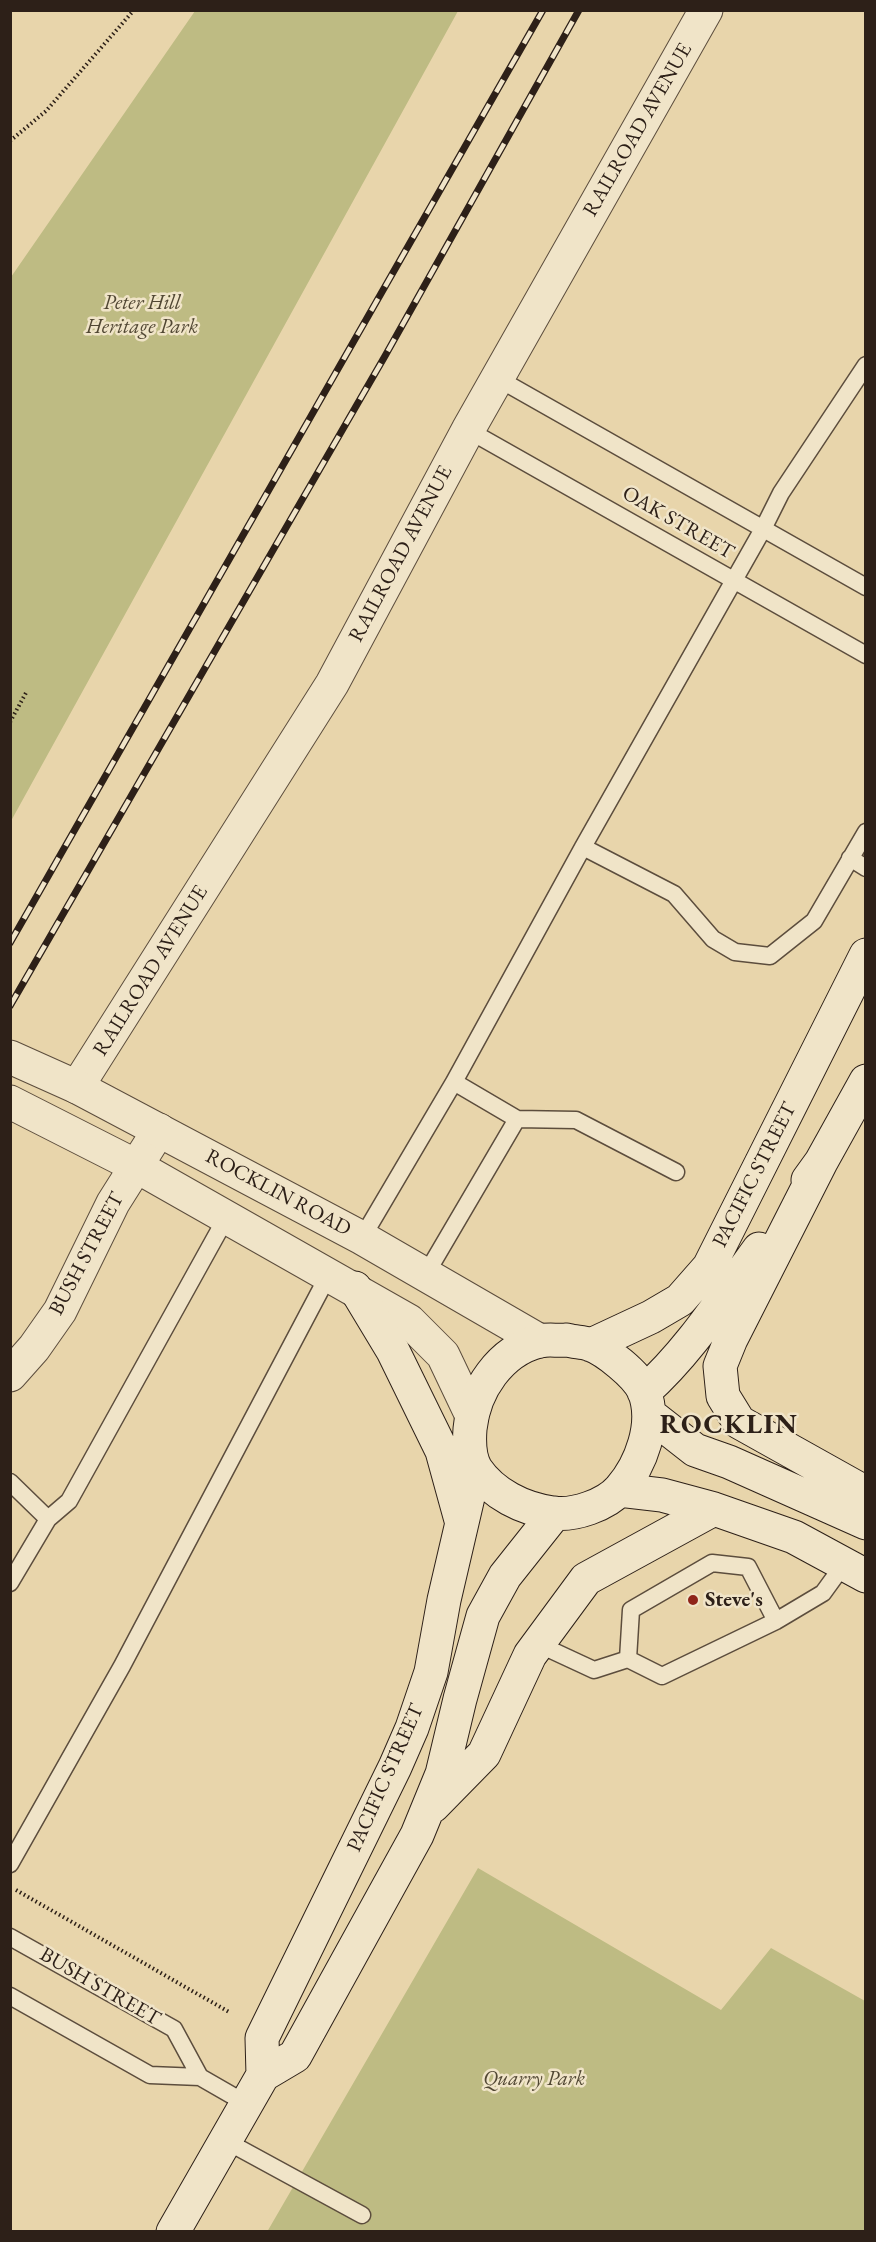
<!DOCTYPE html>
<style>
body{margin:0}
#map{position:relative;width:876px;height:2242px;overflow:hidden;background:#e8d5ab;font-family:"EB Garamond",serif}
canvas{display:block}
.frame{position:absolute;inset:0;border:12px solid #2d2018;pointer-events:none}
</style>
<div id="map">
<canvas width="876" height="2242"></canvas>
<div class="frame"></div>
</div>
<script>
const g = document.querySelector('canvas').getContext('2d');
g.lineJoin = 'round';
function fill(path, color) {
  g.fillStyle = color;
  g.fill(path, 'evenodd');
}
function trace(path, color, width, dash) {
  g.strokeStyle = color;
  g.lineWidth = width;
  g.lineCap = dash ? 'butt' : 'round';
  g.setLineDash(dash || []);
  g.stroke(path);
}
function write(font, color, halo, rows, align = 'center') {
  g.font = font + ' "EB Garamond",serif';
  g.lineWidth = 5;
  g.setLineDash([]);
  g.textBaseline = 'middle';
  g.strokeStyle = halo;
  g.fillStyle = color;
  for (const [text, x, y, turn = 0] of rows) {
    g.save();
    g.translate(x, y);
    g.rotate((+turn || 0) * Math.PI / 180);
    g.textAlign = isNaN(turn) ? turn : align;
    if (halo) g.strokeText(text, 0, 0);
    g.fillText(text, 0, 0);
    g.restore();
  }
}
const green = new Path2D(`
 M 195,11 L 458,11 L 11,821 L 11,277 Z
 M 478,1868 L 721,2010 L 771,1948 L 865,2001 L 865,2231 L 267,2232 Z`);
const path = new Path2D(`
 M 10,141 L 46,111 L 134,10
 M 10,722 L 27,691
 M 16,1890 L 229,2012`);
const service = new Path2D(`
 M 497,378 L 866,587
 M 468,430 L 866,655
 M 583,847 L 674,894 L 713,939 L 735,952 L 770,956 L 814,921 L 866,832
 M 850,858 L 866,868
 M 517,1119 L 576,1120 L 676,1172
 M 362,1238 L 454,1082 L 583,847 L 763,529 L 781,493 L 866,365
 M 426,1274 L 517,1119 L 454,1082
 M 10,1482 L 48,1519 L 69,1501 L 226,1218
 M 10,1583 L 48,1519
 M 538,1644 L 594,1670 L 628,1659 L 662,1676 L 776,1621 L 823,1593 L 844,1564
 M 628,1659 L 631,1610 L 712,1563 L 748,1567 L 776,1621
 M 10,1864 L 122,1666 L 329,1274
 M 10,1937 L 174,2029 L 200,2077
 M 10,1996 L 150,2075 L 200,2077 L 247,2104
 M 226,2141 L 362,2215`);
const minor = new Path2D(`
 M 77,1087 L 332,684 L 468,430 L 706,10
 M 10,1375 L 34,1348 L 60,1311 L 113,1203 L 159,1130`);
const tertiary = new Path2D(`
 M 10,1057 L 77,1087 L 362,1238 L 540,1341
 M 10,1102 L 136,1166 L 409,1321 L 443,1355 L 472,1416`);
const secondary = new Path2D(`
 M 821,1162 L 731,1339 L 720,1366 L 723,1396 L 739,1422 L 866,1493
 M 808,1180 L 821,1162 L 866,1081
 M 355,1288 L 393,1351 L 442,1451 L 461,1520
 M 567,1340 C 574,1342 582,1342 589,1344 C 606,1350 637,1375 644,1391 C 657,1423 641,1465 620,1489 C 606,1505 574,1516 553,1513 C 523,1509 493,1494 476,1469 C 469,1457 469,1442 470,1429 C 474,1390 500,1351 539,1341 C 548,1339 558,1341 567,1340 Z
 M 591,1345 L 651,1317 L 680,1300 L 709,1267 L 866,955
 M 644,1392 C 690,1351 723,1298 759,1249
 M 649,1414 L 695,1450 L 729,1462 L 866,1523
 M 619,1490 L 662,1495 L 714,1509 L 794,1537 L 866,1576
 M 433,1806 L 484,1754 L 530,1655 L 586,1579 L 714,1509
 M 263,2075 L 262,2038 L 395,1767 L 412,1728 L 431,1672 L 444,1600 L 475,1467
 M 173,2232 L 263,2075 L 295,2056 L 417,1835 L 442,1774 L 460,1699 L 483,1616 L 505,1576 L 555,1513`);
const rail = new Path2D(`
 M 10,943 L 543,10
 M 10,1006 L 385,356 L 579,10`);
const markers = [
 [693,1600,6,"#8f2418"]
];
const streetNames = [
 ["RAILROAD AVENUE",638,130,-60],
 ["OAK STREET",678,523,30],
 ["RAILROAD AVENUE",401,554,-62],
 ["RAILROAD AVENUE",151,971,-58],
 ["PACIFIC STREET",755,1175,-63],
 ["ROCKLIN ROAD",278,1193,28],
 ["BUSH STREET",87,1254,-62],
 ["PACIFIC STREET",386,1778,-66],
 ["BUSH STREET",100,1987,30]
];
const parkNames = [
 ["Peter Hill",142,303],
 ["Heritage Park",142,327],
 ["Quarry Park",534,2079]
];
const poiNames = [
 ["Steve's",705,1600]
];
const districtNames = [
 ["ROCKLIN",729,1426]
];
fill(green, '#bebb83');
trace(service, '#5c4d3d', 19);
trace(minor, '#5c4d3d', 35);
trace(tertiary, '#5c4d3d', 35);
trace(secondary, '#2d2018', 35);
trace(path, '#2d2018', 4, [1.5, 3]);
trace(service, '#f0e4c8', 16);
trace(minor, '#f0e4c8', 33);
trace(tertiary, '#f0e4c8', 33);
trace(secondary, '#f0e4c8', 33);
trace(rail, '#2d2018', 7);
trace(rail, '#f0e4c8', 4.5, [14]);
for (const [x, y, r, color] of markers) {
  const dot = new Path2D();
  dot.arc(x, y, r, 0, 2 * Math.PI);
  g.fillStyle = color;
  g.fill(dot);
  trace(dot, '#f0e4c8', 2);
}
write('21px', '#2d2018', '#f0e4c8', streetNames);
write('italic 21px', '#514733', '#f0e4c8', parkNames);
write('bold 21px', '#2d2018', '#f0e4c8', poiNames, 'left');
g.letterSpacing = '1.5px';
write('bold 27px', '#2d2018', '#f0e4c8', districtNames);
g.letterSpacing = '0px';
</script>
